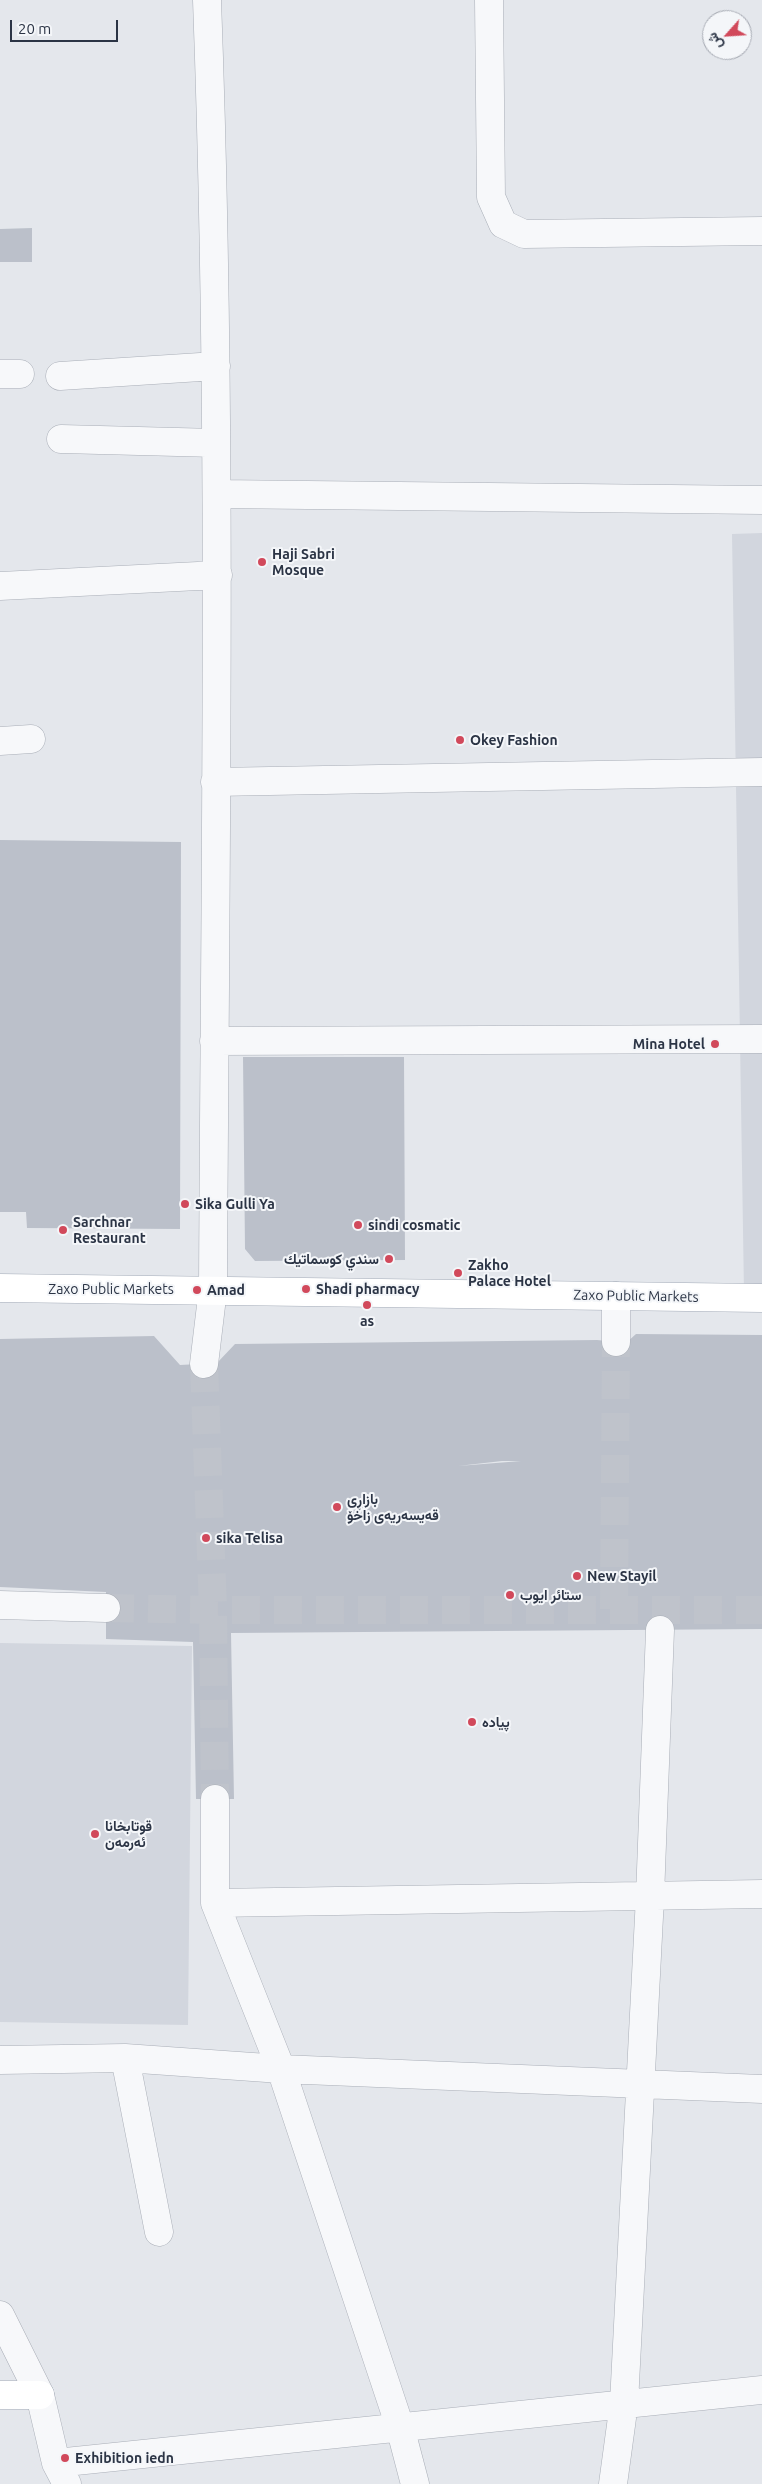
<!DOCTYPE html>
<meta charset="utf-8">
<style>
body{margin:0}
#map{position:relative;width:762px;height:2484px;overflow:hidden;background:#e4e7ec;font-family:Ubuntu,Vazirmatn,sans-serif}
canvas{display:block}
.north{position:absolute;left:702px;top:10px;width:50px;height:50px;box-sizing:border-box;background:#f4f6f9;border:1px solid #a4a8b1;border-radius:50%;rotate:244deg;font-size:14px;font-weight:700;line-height:20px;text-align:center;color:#2b3445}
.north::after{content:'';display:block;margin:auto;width:18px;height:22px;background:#d1495b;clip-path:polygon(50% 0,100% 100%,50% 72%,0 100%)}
.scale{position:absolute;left:10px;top:20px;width:108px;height:22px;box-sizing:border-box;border:2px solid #2b3445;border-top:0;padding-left:6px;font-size:15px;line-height:18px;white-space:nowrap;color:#2b3445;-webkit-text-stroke:4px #f4f6f9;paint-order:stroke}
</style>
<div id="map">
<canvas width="762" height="2484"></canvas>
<div class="north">ش</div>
<div class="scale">20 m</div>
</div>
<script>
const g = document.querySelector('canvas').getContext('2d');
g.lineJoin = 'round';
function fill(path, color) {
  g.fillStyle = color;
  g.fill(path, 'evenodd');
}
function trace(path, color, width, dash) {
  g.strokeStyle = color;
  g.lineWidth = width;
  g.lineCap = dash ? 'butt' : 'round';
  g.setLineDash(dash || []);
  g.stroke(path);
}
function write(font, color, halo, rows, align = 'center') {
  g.font = font + ' Ubuntu,Vazirmatn,sans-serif';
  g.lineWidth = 4;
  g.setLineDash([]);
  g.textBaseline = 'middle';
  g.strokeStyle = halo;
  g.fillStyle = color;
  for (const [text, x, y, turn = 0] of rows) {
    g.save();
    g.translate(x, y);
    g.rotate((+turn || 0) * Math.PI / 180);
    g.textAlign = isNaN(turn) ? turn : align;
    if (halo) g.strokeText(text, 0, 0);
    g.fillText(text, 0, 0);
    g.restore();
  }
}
const built = new Path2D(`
 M 762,533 L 762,1292 L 744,1293 L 732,534 Z
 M 0,1643 L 192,1646 L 188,2025 L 0,2022 Z`);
const building = new Path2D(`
 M 32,228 L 32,262 L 0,262 L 0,229 Z
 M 0,840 L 181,842 L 180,1229 L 27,1228 L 26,1212 L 0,1212 Z
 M 243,1057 L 404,1057 L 405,1260 L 255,1261 L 245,1249 Z
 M 636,1334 L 762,1335 L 762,1629 L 231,1633 L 234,1799 L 196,1799 L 193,1642 L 106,1639 L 106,1592 L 0,1587 L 0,1339 L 154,1336 L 180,1365 L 217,1363 L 235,1344 L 597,1340 L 626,1343 ZM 502,1461 L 521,1461 L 458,1466 Z`);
const minorTunnel = new Path2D(`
 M 204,1364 L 213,1610 L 215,1799
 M 106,1608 L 213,1610 L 762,1610
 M 614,1609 L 616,1342`);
const minor = new Path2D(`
 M 489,0 L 491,197 L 503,224 L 524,234 L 762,231
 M 0,374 L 20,374
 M 60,376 L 216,366
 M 61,439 L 216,443
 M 217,494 L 762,500
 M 0,586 L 218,575
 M 0,741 L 31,739
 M 215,782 L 762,772
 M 214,1041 L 762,1039
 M 616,1342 L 616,1296
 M 204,1364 L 213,1289 C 215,860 223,430 207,0
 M 0,1605 L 106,1608
 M 215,1799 L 215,1903 L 281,2069 L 400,2427 L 415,2484
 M 215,1903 L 762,1894
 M 125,2058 L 159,2232
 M 0,2060 L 125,2058 L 281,2069 L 762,2089
 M 0,2315 L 40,2395 L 56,2463 L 67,2484
 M 56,2463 L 762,2390
 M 613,2484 L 624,2403 L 650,1897 L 660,1630`);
const major = new Path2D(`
 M 0,1288 L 762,1298
 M 0,2395 L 40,2395`);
const markers = [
 [262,562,5,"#d1495b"],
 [460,740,5,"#d1495b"],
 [715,1044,5,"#d1495b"],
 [185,1204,5,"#d1495b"],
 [358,1225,5,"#d1495b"],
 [63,1230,5,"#d1495b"],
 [389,1259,5,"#d1495b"],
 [458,1273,5,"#d1495b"],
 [306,1289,5,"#d1495b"],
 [197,1290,5,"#d1495b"],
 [367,1305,5,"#d1495b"],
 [337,1507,5,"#d1495b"],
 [206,1538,5,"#d1495b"],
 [577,1576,5,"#d1495b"],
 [510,1595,5,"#d1495b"],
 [472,1722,5,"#d1495b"],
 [95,1834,5,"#d1495b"],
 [65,2458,5,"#d1495b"]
];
const poiNames = [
 ["Haji Sabri",272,554],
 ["Mosque",272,570],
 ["Okey Fashion",470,740],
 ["Mina Hotel",705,1044,"right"],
 ["Sika Gulli Ya",195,1204],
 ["Sarchnar",73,1222],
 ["Restaurant",73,1238],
 ["sindi cosmatic",368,1225],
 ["سندي کوسماتیك",379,1259,"right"],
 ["Zakho",468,1265],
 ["Palace Hotel",468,1281],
 ["Shadi pharmacy",316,1289],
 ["Amad",207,1290],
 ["as",367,1321,"center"],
 ["بازاڕی",347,1499],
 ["قەیسەریەی زاخۆ",347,1515],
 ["sika Telisa",216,1538],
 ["New Stayil",587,1576],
 ["ستائر ايوب",520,1595],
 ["پیادە",482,1722],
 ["قوتابخانا",105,1826],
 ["ئه‌رمه‌ن",105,1842],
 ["Exhibition iedn",75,2458]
];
const streetNames = [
 ["Zaxo Public Markets",111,1289],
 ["Zaxo Public Markets",636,1296,1]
];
fill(built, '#d2d6de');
fill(building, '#bbc0ca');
trace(minorTunnel, '#bfc3cb', 28, [28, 14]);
trace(minor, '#a9aeb7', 29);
trace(major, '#a3abb8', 29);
trace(minor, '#f7f8fa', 28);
trace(major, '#fff', 28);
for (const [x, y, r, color] of markers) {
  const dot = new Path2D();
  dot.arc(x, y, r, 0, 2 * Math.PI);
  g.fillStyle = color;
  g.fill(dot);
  trace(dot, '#f4f6f9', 2);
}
write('bold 14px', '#2b3445', '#f4f6f9', poiNames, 'left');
write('14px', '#2b3445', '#f4f6f9', streetNames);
</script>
